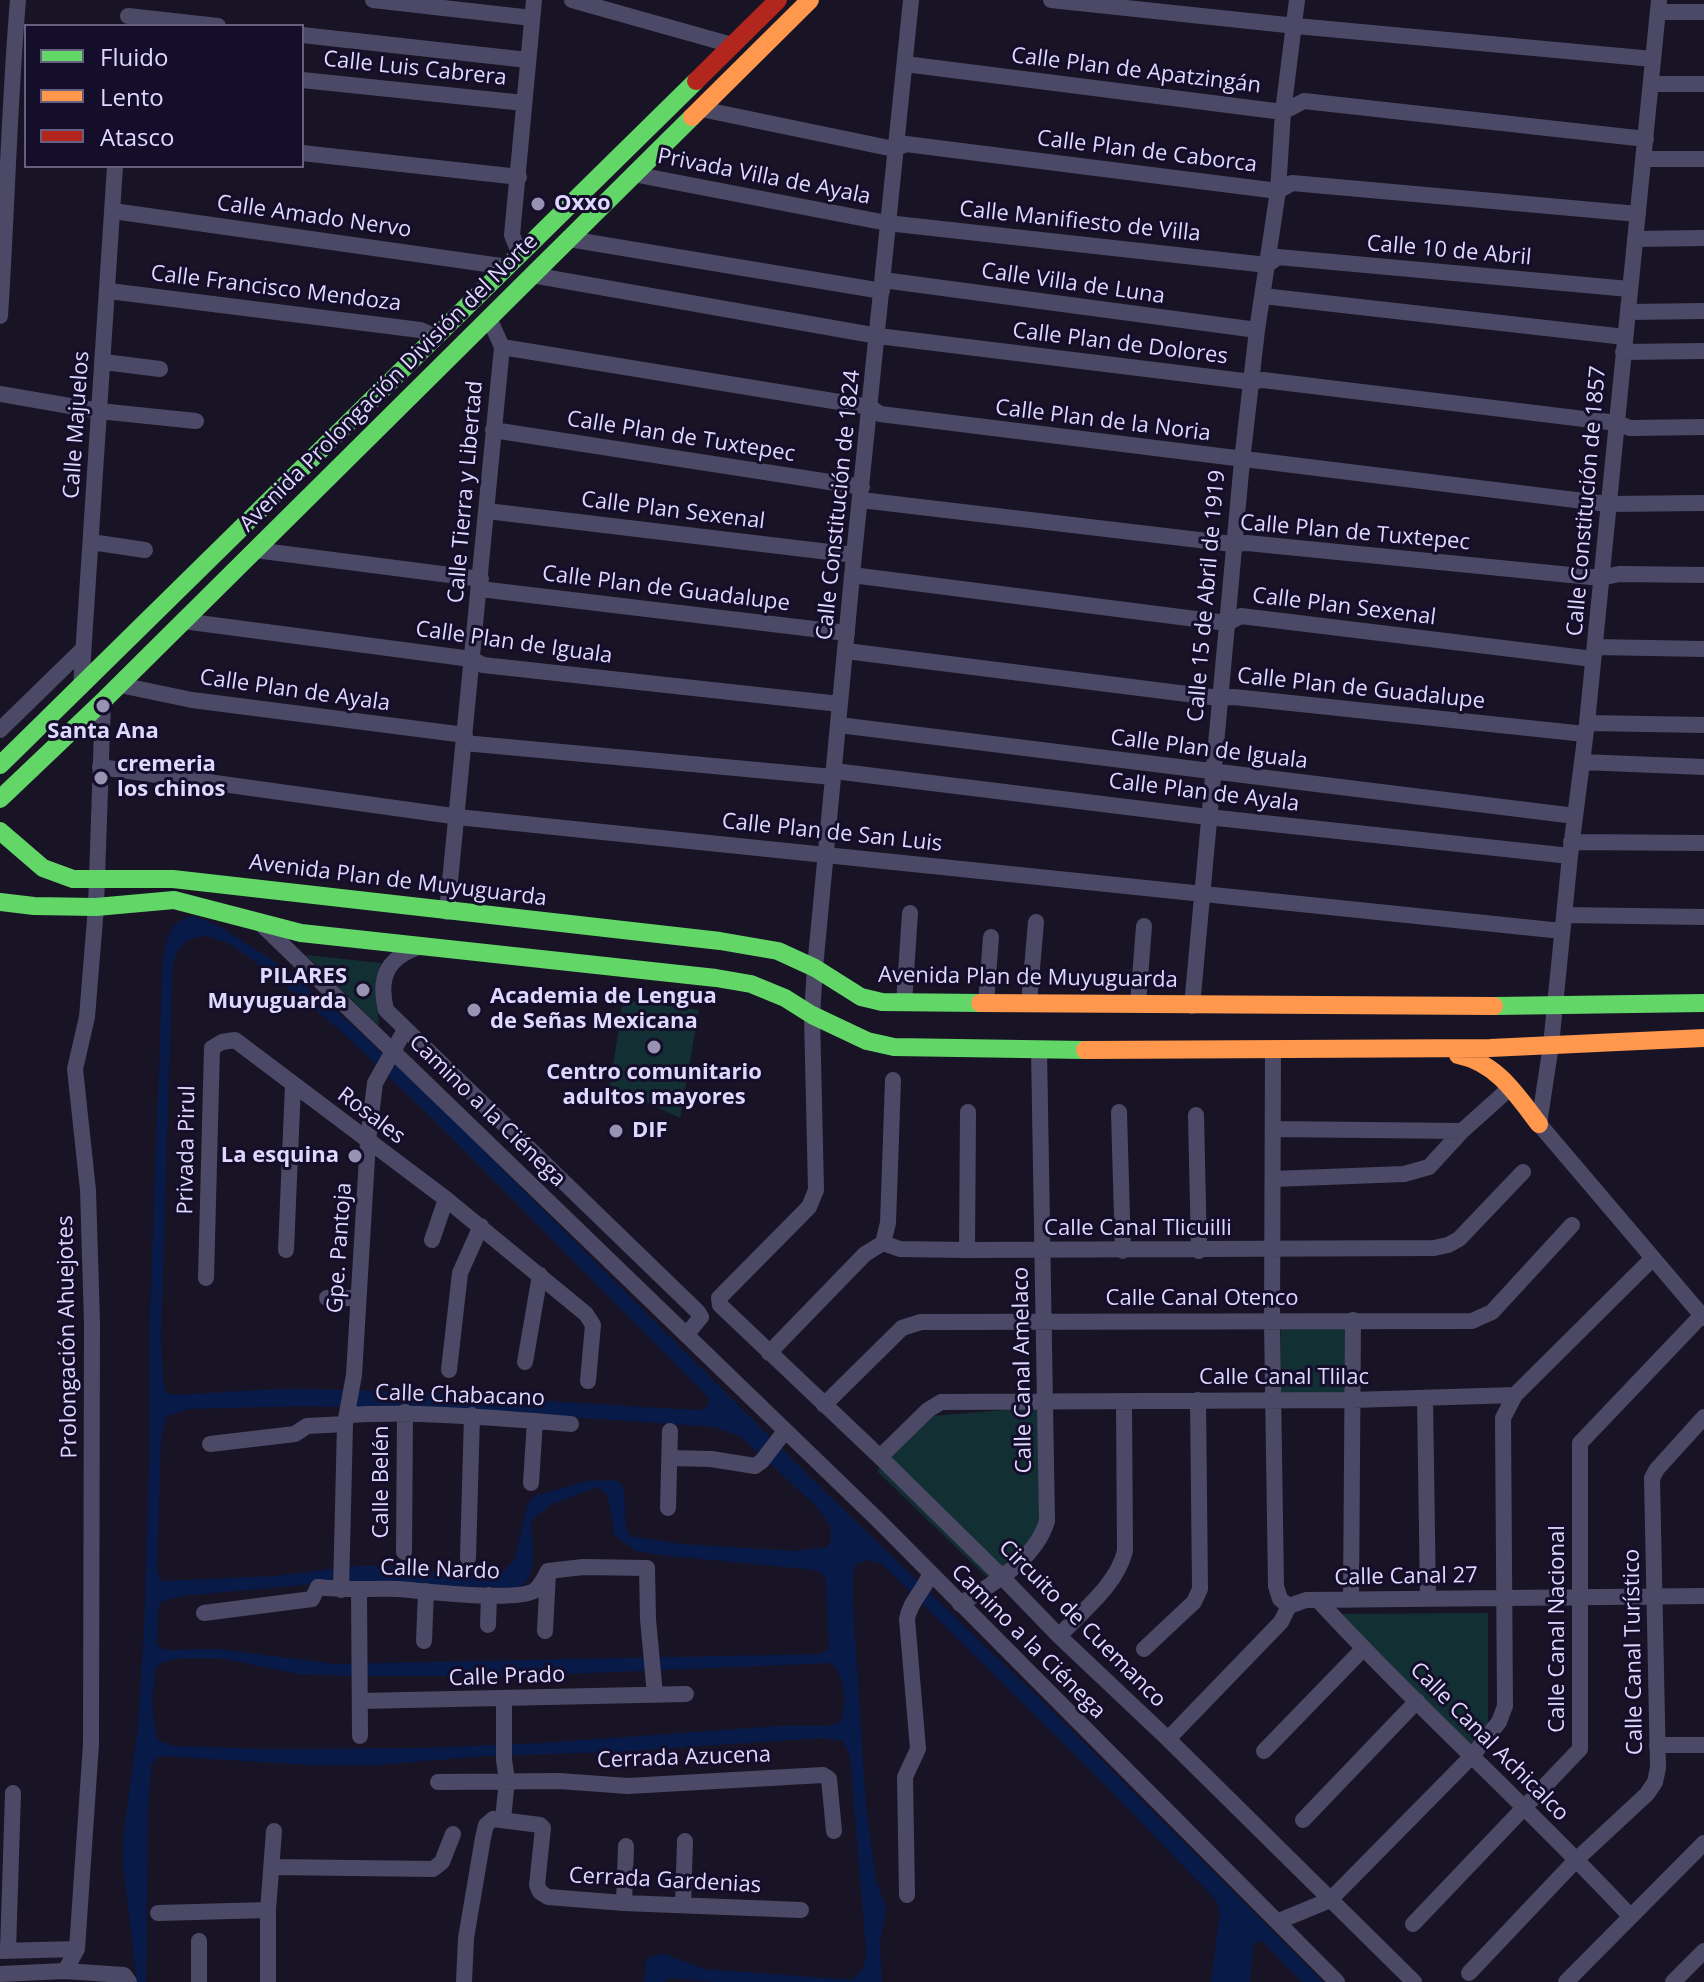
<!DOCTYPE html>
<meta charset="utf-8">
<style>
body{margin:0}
#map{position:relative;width:1704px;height:1982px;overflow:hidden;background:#181425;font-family:"Open Sans",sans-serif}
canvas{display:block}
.legend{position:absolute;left:24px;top:24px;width:280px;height:144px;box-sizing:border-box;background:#150e2b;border:2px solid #665f80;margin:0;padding:10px 14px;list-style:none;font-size:24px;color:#dfd8ff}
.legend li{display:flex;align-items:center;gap:16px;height:40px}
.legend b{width:40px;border:2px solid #665f80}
</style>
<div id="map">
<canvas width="1704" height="1982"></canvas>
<ul class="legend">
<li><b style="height:10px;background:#63d668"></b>Fluido</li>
<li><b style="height:10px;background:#ff974d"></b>Lento</li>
<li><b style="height:10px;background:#b3261e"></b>Atasco</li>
</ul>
</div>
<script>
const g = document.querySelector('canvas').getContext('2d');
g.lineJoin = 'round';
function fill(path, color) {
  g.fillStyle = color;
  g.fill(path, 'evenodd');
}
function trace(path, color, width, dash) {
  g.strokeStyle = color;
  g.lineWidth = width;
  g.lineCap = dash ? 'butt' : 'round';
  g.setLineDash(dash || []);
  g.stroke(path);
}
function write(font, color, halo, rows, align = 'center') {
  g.font = font + ' "Open Sans",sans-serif';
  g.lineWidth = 6;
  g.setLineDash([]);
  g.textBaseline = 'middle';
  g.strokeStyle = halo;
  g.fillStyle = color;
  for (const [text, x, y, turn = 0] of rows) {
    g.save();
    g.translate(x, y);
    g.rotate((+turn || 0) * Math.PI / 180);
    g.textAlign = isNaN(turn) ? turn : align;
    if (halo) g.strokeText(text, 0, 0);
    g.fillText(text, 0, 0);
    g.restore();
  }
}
const green = new Path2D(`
 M 306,955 L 381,963 L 376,979 L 379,1026 Z
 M 623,1000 L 699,1010 L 680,1118 L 610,1085 Z
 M 1349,1325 L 1348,1398 L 1281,1398 L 1281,1326 Z
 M 1042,1407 L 1040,1534 L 991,1581 L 877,1471 L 932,1416 Z
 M 1488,1613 L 1488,1724 L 1469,1746 L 1341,1614 Z`);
const water = new Path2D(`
 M 194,916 L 219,926 L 278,964 L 350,1023 L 431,1098 L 812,1479 L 1035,1694 L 1323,1982 L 1302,1982 L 1261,1940 L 1253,1946 L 1250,1982 L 1211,1982 L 1220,1913 L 1217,1901 L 1101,1781 L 882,1564 L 869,1560 L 856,1564 L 853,1572 L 853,1607 L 866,1806 L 876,1880 L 886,1907 L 880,1944 L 882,1982 L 711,1982 L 669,1978 L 664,1982 L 644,1982 L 647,1960 L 652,1956 L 664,1954 L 705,1969 L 851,1980 C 864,1971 867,1963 866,1948 L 850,1756 L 843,1741 L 821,1738 L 614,1752 L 485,1756 L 375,1765 L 311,1765 L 164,1756 L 157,1758 L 152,1764 L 148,1806 L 146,1982 L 137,1982 L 123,1864 L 124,1831 L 138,1727 L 144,1631 L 150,1429 L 150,1318 L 163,957 C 167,938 171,918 194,916 ZM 207,936 L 228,943 L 254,961 L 341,1031 L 436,1122 L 708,1397 L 709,1402 L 706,1408 L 698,1410 C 566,1404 433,1390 301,1389 C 259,1389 216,1393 173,1395 L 166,1392 L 163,1381 L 161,1337 L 172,973 C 175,950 182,937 207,936 ZM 304,1406 L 466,1410 L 716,1427 L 741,1437 L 817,1507 L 830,1526 L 831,1540 L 827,1547 L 795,1551 L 763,1549 L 681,1544 L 630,1536 C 620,1520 630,1500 620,1482 L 609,1480 L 588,1481 L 535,1496 L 528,1503 L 514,1561 L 502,1572 L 468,1576 L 389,1566 L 357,1566 L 275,1576 L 162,1581 L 157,1571 L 161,1440 L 166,1417 L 188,1409 ZM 597,1487 L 608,1496 L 615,1536 L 636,1551 L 660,1555 L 816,1570 L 823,1574 L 826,1582 L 829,1649 L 819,1654 L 335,1664 L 218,1649 L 165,1650 L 157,1645 L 158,1610 L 161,1602 L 181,1596 L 337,1582 L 520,1588 C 540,1575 531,1542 531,1521 L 550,1505 ZM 219,1658 L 298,1674 L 349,1676 L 515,1676 L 831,1663 C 844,1674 849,1706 840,1722 L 828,1726 L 777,1726 L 542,1743 L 425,1748 L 264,1749 L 174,1746 L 159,1741 C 151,1725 151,1683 157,1666 C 174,1655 199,1659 219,1658 Z`);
const street = new Path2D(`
 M 373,0 L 532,18
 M 572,0 L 732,45
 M 911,0 L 854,555 L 815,968 L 812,1015 L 816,1190 L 809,1207 L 719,1298 L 720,1305 L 880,1457 L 1003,1578 L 1059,1636 L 1168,1739 L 1414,1982
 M 1051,0 L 1296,26 L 1653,59
 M 1659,0 L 1587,723 L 1570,856 L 1551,1045 L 1539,1124 L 1704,1318
 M 1658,12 L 1704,12
 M 128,16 L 218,26
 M 302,35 L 528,60
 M 905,64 L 1283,112 L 1304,101 L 1646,139
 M 302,80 L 524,103
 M 1651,84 L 1704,84
 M 701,109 L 894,149 L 906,144 L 1278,191 L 1292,183 L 1638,214
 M 302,153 L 519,177
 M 1644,159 L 1704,159
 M 633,174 L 887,223 L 1267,265 L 1278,257 L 1629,289
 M 113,211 L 508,267
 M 569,239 L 882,291
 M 1635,239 L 1704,238
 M 520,255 L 512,235 L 534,0
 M 532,275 L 878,336 L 1252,382 L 1263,380 L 1617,423 L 1630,428 L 1704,427
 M 883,280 L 1257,330
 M 109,291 L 420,330 L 437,337
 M 1263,296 L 1625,337
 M 1628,312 L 1704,311
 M 0,316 C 7,211 9,105 18,0
 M 502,347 L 870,407 L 880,414 L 1608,504 L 1704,503
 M 1623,352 L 1704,351
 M 104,362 L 160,369
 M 0,394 L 99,411 L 196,421
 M 493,430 L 862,487
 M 861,500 L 1233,544 L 1247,543 L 1601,578 L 1619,574 L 1704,575
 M 487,511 L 854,555
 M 91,542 L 145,550
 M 255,550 L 481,579
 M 852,575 L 1227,623 L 1241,616 L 1593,659
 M 480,589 L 847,633
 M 183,621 L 471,659 L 483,665 L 840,704
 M 1595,647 L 1704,649
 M 846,651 L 1219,698 L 1234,697 L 1585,734
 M 120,685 L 192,700 L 465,735
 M 81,687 L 115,166
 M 1587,723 L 1704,725
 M 839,725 L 1575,816
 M 0,730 L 83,649
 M 464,743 L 833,777
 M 1582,762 L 1704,767
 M 100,767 L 467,818 L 1562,931
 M 834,771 L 1208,817 L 1570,856
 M 1571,842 L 1704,843
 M 447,912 L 502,347 L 489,318
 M 1564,915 L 1704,917
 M 258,921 L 878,1520 L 1337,1982
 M 419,947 C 387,958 378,977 386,1010 L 698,1312 L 701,1317 L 687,1334
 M 904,1003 L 910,913
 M 986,1003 L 991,937
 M 1029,1003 L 1036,922
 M 1138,1004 L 1144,926
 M 1192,1006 L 1242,461 L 1257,330 L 1278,191 L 1283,112 L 1297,0
 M 1273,1049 L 1272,1321 L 1276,1586 L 1280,1599 L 1289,1606
 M 1119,1112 L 1123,1251
 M 1196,1115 L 1199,1251
 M 1273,1129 L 1462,1131
 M 1273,1179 L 1404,1174 L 1429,1167 L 1462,1131 L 1510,1088
 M 432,1240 L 446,1199
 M 883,1243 L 888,1223 L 893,1080
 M 286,1250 L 293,1085
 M 967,1250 L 968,1112
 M 206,1278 L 212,1048 L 222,1042 L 235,1040 L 446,1199 L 586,1314 L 593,1325 L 588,1381
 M 327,1298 L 358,1298
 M 769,1353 L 865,1254 L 883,1243 L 900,1249 L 967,1250 L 1434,1248 L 1448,1245 L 1459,1239 L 1523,1172
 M 525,1362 L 540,1275
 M 449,1370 L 460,1273 L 481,1226
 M 1425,1398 L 1428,1599
 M 824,1405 L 902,1328 L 921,1322 L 1472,1321 L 1492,1312 L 1572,1225
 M 347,1415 C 422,1411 496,1418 571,1424
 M 210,1444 L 295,1434 L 307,1426 L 345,1424
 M 880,1457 L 928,1410 L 941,1402 L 1352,1400 L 1515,1395 L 1653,1258
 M 670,1458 L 711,1459 L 755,1466 L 762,1461 L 785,1431
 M 531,1483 L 535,1421
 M 668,1508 L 670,1431
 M 404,1552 L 405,1412
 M 468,1558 L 472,1415
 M 341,1590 L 345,1424 L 354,1375 L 368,1141 L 375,1083 L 405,1030
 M 359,1590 L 360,1736
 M 1318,1600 C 1418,1709 1529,1807 1630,1916
 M 1351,1600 L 1353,1320
 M 960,1604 C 992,1585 1036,1559 1047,1521 L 1039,1049
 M 204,1613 L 312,1599 L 318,1587 C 345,1591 371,1588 398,1589 C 425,1591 513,1602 534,1591 C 541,1586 544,1578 548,1571 L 583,1567 L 647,1568 L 648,1619 L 655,1695
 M 488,1625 L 489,1595
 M 545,1631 L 548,1573
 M 1059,1636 C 1082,1611 1117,1585 1125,1551 L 1124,1402
 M 424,1641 L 426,1591
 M 1144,1649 L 1194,1602 L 1200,1589 L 1198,1400
 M 360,1701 L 686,1694
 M 1168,1739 L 1281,1622 L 1289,1606 L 1306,1600 L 1704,1596
 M 1657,1745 L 1704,1745
 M 1264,1751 L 1363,1649
 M 438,1782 L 559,1781 L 628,1786 L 823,1775 L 829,1779 L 834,1831
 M 503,1819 L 507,1780 L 504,1760 L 504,1699
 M 1303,1820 L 1417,1701
 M 272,1867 L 433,1869 L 442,1862 L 453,1834
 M 907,1895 L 905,1777 L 918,1749 L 907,1619 C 910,1601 924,1591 930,1574
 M 624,1903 L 626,1846
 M 683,1904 L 685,1841
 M 158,1913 L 268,1910
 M 1279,1921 L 1330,1900 L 1472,1756 L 1499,1722 L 1505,1706 L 1503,1418 L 1515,1395
 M 1413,1924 L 1580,1749 L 1580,1443 L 1702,1315
 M 0,1951 L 77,1949
 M 8,1951 L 13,1793
 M 65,1971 L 77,1949 L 91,1744 L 92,1323 L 88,1190 L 75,1069 L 87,1017 L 96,907 L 103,701
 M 1469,1973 L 1577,1859 L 1647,1794 L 1655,1782 L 1658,1768 L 1652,1478 L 1657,1469 L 1704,1417
 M 0,1974 L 65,1971 L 124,1975 L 129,1982
 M 199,1982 L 199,1941
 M 268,1982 L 268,1910 L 274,1831
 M 464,1982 L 466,1938 L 483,1838 L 486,1825 L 493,1819 L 540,1825 L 543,1828 L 537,1885 L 540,1892 L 548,1897 L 624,1903 L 801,1910
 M 1566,1982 L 1704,1843
 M 1673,1982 L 1704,1951`);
const fast = new Path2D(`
 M 0,765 L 696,81
 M 0,799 L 103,701 L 692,117
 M 0,831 L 43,868 L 73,879 L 173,879 L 720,941 L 778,951 L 815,968 L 861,997 L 882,1002 L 980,1003
 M 0,902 L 34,906 L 96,907 L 174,900 L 301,933 L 716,978 L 751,984 L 785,998 L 812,1015 L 867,1041 L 894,1047 L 1085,1050
 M 1494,1006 L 1704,1003`);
const slow = new Path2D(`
 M 692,117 L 810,0
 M 980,1003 L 1494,1006
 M 1085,1050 L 1490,1048 L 1704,1038
 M 1458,1055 C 1497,1063 1516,1094 1539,1124`);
const jam = new Path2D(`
 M 696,81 L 778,0`);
const markers = [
 [538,204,8,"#9993b3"],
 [103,706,8,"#9993b3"],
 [101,778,8,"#9993b3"],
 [363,990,8,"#9993b3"],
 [474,1010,8,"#9993b3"],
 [654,1047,8,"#9993b3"],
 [616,1131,8,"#9993b3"],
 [355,1156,8,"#9993b3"]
];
const streetNames = [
 ["Calle Luis Cabrera",415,69,6],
 ["Calle Plan de Apatzingán",1136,71,7],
 ["Calle Plan de Caborca",1147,152,7],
 ["Privada Villa de Ayala",764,177,11],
 ["Calle Amado Nervo",314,217,8],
 ["Calle Manifiesto de Villa",1080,222,6],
 ["Calle 10 de Abril",1449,251,5],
 ["Calle Villa de Luna",1073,284,8],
 ["Calle Francisco Mendoza",276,289,7],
 ["Calle Plan de Dolores",1120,344,7],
 ["Avenida Prolongación División del Norte",389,383,-45],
 ["Calle Plan de la Noria",1103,421,7],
 ["Calle Majuelos",77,425,-86],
 ["Calle Plan de Tuxtepec",681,437,9],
 ["Calle Tierra y Libertad",466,492,-85],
 ["Calle Constitución de 1857",1587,501,-85],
 ["Calle Constitución de 1824",839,505,-84],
 ["Calle Plan Sexenal",673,511,7],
 ["Calle Plan de Tuxtepec",1355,533,5],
 ["Calle Plan de Guadalupe",666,589,7],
 ["Calle 15 de Abril de 1919",1207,596,-85],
 ["Calle Plan Sexenal",1344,607,7],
 ["Calle Plan de Iguala",514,643,8],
 ["Calle Plan de Guadalupe",1361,689,6],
 ["Calle Plan de Ayala",295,691,8],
 ["Calle Plan de Iguala",1209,750,7],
 ["Calle Plan de Ayala",1204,793,7],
 ["Calle Plan de San Luis",832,833,6],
 ["Avenida Plan de Muyuguarda",398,881,7],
 ["Avenida Plan de Muyuguarda",1028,978,1],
 ["Camino a la Ciénega",487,1111,44],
 ["Rosales",371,1116,37],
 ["Privada Pirul",187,1150,-89],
 ["Calle Canal Tlicuilli",1138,1229],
 ["Gpe. Pantoja",340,1248,-86],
 ["Calle Canal Otenco",1202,1299],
 ["Prolongación Ahuejotes",68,1337,-91],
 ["Calle Canal Amelaco",1023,1370,-91],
 ["Calle Canal Tlilac",1284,1378],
 ["Calle Chabacano",460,1396,2],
 ["Calle Belén",382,1482,-90],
 ["Calle Nardo",440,1570,2],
 ["Calle Canal 27",1406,1577,-1],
 ["Circuito de Cuemanco",1082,1624,45],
 ["Calle Canal Nacional",1558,1629,-90],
 ["Camino a la Ciénega",1028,1642,45],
 ["Calle Canal Turístico",1634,1652,-91],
 ["Calle Prado",507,1677,-2],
 ["Calle Canal Achicalco",1489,1742,45],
 ["Cerrada Azucena",684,1758,-2],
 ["Cerrada Gardenias",665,1881,3]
];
const poiNames = [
 ["Oxxo",554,204],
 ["Santa Ana",103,732,"center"],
 ["cremeria",117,765],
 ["los chinos",117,790],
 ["PILARES",347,977,"right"],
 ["Muyuguarda",347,1002,"right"],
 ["Academia de Lengua",490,997],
 ["de Señas Mexicana",490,1022],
 ["Centro comunitario",654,1073,"center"],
 ["adultos mayores",654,1098,"center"],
 ["DIF",632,1131],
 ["La esquina",339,1156,"right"]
];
fill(green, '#123033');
fill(water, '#081a48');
trace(street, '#4c4966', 16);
trace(fast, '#63d668', 18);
trace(slow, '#ff974d', 18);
trace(jam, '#b3261e', 18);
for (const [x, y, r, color] of markers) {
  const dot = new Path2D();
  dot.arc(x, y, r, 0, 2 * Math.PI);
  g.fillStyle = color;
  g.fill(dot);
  trace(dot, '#150e2b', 3);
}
write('22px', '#dfd8ff', '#150e2b', streetNames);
write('bold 22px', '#dfd8ff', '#150e2b', poiNames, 'left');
</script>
